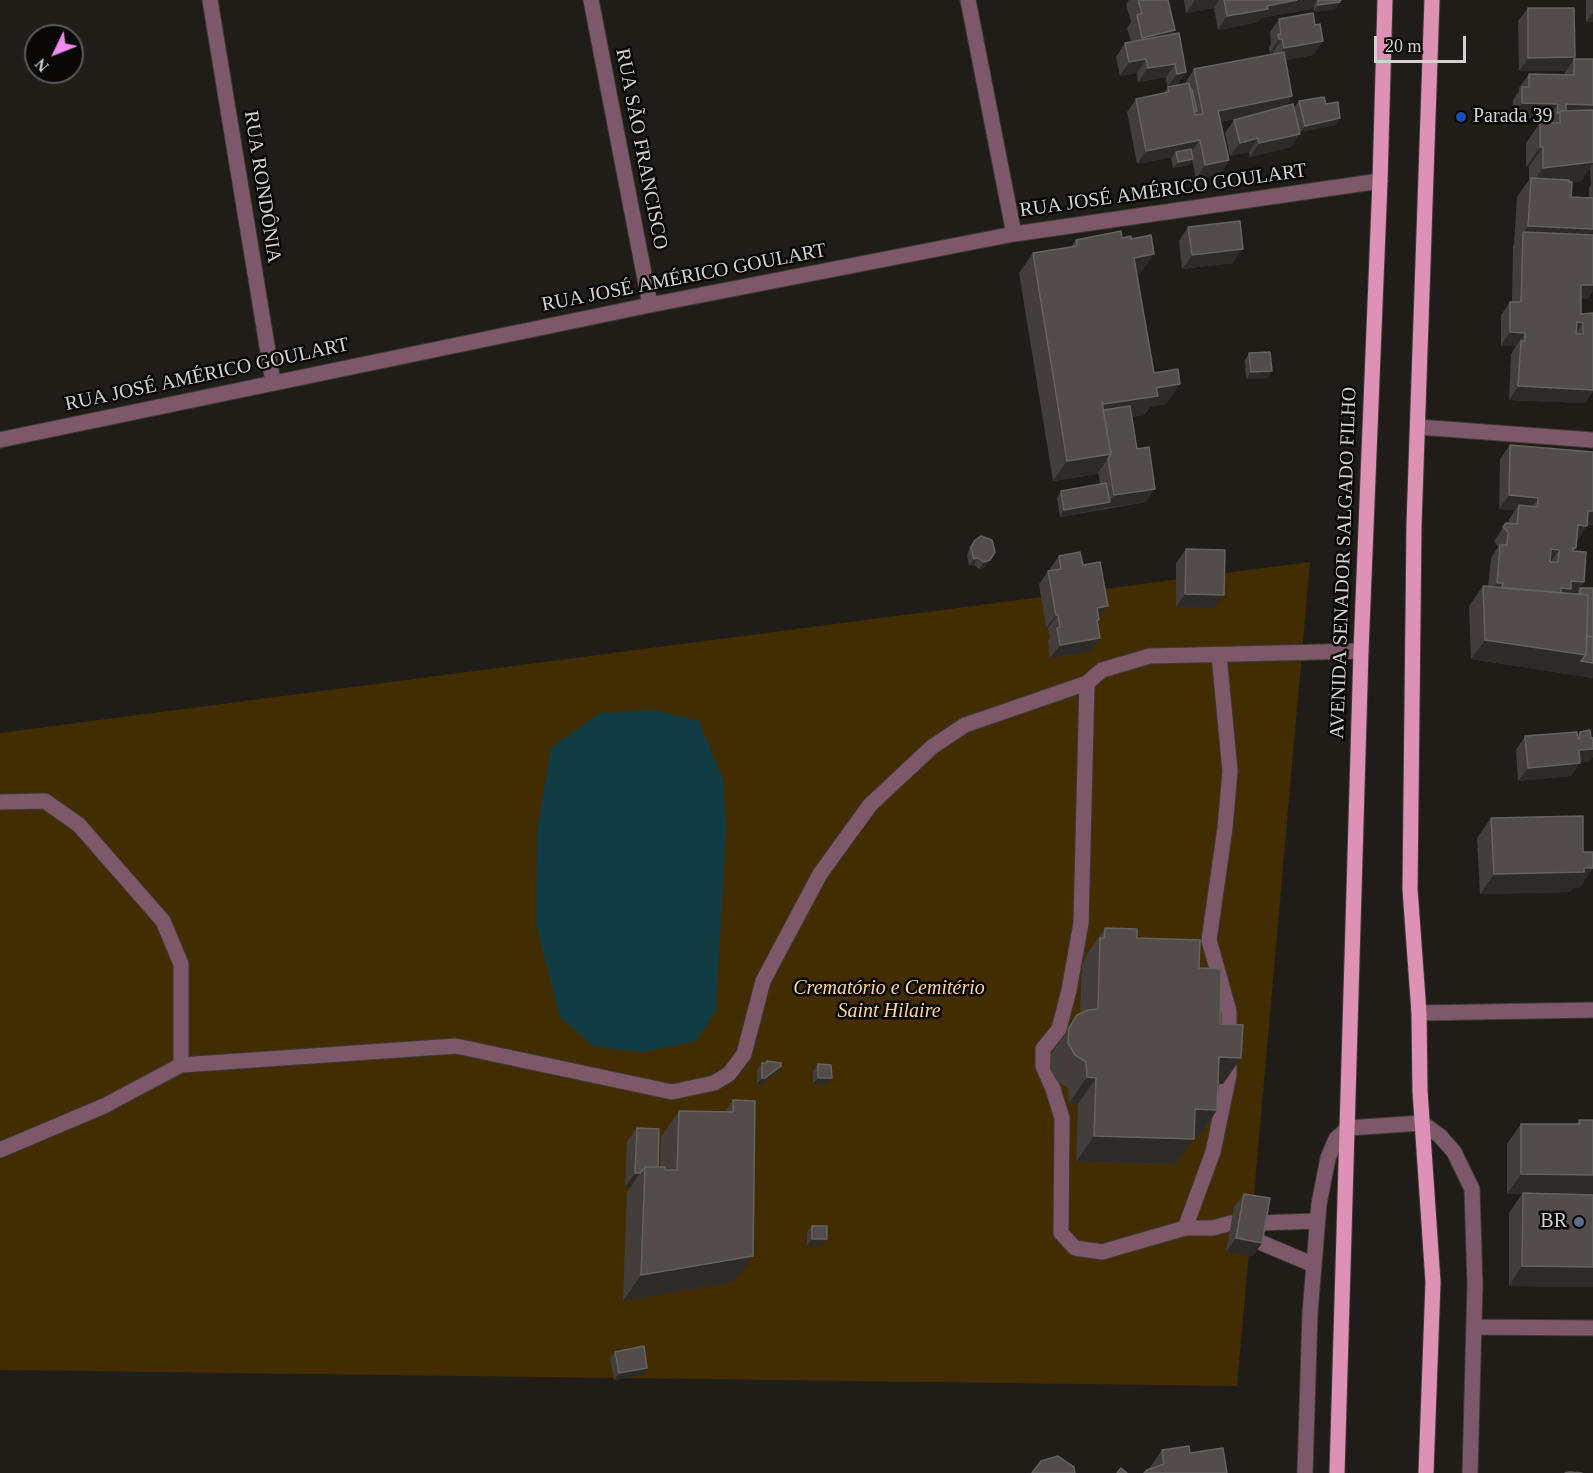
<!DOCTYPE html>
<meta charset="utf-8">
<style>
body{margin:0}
#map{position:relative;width:1593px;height:1473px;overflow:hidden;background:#201d19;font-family:"Times New Roman",serif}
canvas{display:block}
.north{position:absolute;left:24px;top:24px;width:60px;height:60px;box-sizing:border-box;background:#090806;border:2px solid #5a5956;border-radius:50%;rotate:227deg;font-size:16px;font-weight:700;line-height:24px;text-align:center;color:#d3d2cf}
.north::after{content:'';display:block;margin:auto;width:21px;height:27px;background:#f18af4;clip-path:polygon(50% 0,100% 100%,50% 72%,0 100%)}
.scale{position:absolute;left:1374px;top:36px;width:92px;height:27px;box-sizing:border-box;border:3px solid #d3d2cf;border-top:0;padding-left:8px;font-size:18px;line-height:21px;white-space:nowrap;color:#d3d2cf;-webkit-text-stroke:4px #090806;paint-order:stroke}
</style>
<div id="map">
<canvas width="1593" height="1473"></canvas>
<div class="north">N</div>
<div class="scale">20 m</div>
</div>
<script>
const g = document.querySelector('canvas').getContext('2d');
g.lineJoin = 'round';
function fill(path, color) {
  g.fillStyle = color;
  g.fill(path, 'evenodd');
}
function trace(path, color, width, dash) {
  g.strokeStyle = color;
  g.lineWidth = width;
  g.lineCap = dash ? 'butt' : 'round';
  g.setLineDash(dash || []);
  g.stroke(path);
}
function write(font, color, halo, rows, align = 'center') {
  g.font = font + ' "Times New Roman",serif';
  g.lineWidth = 5;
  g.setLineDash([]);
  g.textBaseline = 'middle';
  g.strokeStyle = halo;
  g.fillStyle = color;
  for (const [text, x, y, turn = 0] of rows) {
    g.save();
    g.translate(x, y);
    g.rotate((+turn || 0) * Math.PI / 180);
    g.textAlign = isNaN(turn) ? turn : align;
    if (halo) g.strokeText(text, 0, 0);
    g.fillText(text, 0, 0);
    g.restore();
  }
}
const green = new Path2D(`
 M 1310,562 L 1237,1386 L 0,1370 L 0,733 Z`);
const water = new Path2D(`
 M 656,710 L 699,721 L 723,779 L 726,829 L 716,1011 L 696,1041 L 644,1052 L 595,1047 L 560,1017 L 536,924 L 537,831 L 551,748 L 600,713 Z`);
const minor = new Path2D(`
 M 210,0 L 273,382
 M 591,0 L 650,305
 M 968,0 L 1014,234
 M 1418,427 L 1593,440
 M 0,440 L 650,305 L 1014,234 L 1380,181
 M 0,802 L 45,801 L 79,825 L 163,921 L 181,964 L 181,1065
 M 1419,1013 L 1593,1010
 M 0,1150 L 104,1106 L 181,1065 L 456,1046 L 672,1092 L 714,1083 L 729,1074 L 744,1054 L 763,981 L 820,874 L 870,805 L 932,747 L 965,725 L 1087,683
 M 1231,1223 L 1213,1228 L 1185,1228 L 1102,1252 L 1075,1248 L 1061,1233 L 1062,1118 L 1053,1089 L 1043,1066 L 1043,1049 L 1059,1029 L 1069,990 L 1081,923 L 1087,683 L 1102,670 L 1150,656 L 1361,651
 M 1258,1223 L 1317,1221
 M 1185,1228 L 1213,1152 L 1229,1075 L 1229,1011 L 1209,940 L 1225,828 L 1230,771 L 1219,655
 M 1255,1240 L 1314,1265
 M 1475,1327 L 1593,1328
 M 1305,1473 L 1310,1313 L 1319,1204 L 1328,1158 L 1336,1139 L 1348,1128 L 1422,1123 L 1440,1136 L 1454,1152 L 1472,1189 L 1475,1285 L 1470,1473`);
const major = new Path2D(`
 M 1337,1473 L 1361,651 L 1380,181 L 1385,0
 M 1426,1473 L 1433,1282 L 1420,1091 L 1419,1013 L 1410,889 L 1414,525 L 1432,0`);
const wall = new Path2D(`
 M 1129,0 L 1168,0 L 1172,34 L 1186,72 L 1177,85 L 1185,84 L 1185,83 L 1194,69 L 1273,54 L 1273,52 L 1270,53 L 1269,48 L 1271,44 L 1270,32 L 1279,19 L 1315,25 L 1323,41 L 1313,55 L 1285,60 L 1292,96 L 1285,107 L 1294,108 L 1299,101 L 1326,104 L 1340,118 L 1336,125 L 1300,132 L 1291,147 L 1250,157 L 1249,152 L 1230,156 L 1225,133 L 1234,120 L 1250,116 L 1220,122 L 1229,160 L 1220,174 L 1196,179 L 1192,160 L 1188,165 L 1173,168 L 1171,158 L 1172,157 L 1137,164 L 1127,112 L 1136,99 L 1164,93 L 1168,87 L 1171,87 L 1167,87 L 1166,77 L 1138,82 L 1137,73 L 1120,76 L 1116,57 L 1125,43 L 1131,42 L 1127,28 L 1131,22 L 1126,4 Z
 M 1184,0 L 1341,0 L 1336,9 L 1314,12 L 1313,6 L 1311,9 L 1261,18 L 1258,22 L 1218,30 L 1214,8 L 1186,13 Z
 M 1586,0 L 1593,0 L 1593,22 L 1586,22 Z
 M 1528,8 L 1575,57 L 1565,71 L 1519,71 L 1518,21 Z
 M 1574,59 L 1593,59 L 1593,291 L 1588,299 L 1581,298 L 1581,314 L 1593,313 L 1585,403 L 1509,400 L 1511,354 L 1516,346 L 1501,346 L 1501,315 L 1510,302 L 1512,302 L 1513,246 L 1514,244 L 1517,197 L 1529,180 L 1529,167 L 1526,167 L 1526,143 L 1540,123 L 1548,123 L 1548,118 L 1512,117 L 1513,100 L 1519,91 L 1519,88 L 1529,74 L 1565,75 L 1565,72 ZM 1590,168 L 1591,185 L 1589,188 L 1589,198 L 1571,197 L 1572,182 L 1581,181 Z
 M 1188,227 L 1233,263 L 1182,269 L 1179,241 Z
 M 1122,238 L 1140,274 L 1137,275 L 1154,373 L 1180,384 L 1166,404 L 1150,407 L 1144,415 L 1131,417 L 1146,502 L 1060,517 L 1057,498 L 1061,491 L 1100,484 L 1098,472 L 1097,474 L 1053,481 L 1019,273 L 1033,253 L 1071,247 L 1076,240 Z
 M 1249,353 L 1272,371 L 1267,378 L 1246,379 L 1245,360 Z
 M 1510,445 L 1593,452 L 1593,525 L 1587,525 L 1577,540 L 1576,548 L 1574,551 L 1580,588 L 1593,678 L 1471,659 L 1469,606 L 1483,586 L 1488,587 L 1491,558 L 1498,547 L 1498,546 L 1494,541 L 1506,523 L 1509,523 L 1509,519 L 1515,510 L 1499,509 L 1500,459 Z
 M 981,536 L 985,567 L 979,569 L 974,565 L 969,566 L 967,555 L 970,546 L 975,540 Z
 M 1186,549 L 1214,608 L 1176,607 L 1176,563 Z
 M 1059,556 L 1083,565 L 1099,618 L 1097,623 L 1100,638 L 1090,652 L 1050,658 L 1048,641 L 1050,638 L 1048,628 L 1046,628 L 1039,584 L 1048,571 L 1050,570 L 1050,569 Z
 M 1580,732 L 1590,761 L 1580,762 L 1571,776 L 1518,781 L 1516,750 L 1525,736 L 1578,735 Z
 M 1491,818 L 1583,852 L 1593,852 L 1593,868 L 1580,887 L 1573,888 L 1570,892 L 1480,894 L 1477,838 Z
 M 1105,928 L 1137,938 L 1199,968 L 1220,1024 L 1223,1084 L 1218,1084 L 1217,1110 L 1199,1136 L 1194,1136 L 1176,1164 L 1076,1162 L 1078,1104 L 1069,1103 L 1068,1088 L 1057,1081 L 1050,1069 L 1051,1054 L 1077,1015 L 1080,1014 L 1082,964 L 1086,957 L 1087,954 Z
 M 767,1061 L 781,1066 L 777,1073 L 761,1085 L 757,1084 L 757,1070 L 762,1063 L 765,1063 Z
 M 818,1064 L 832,1078 L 827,1085 L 813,1084 L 813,1071 Z
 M 733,1100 L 734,1282 L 623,1301 L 627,1192 L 631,1187 L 625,1187 L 627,1141 L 637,1128 L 658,1167 L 660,1167 L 661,1137 L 679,1111 L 725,1112 Z
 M 1579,1120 L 1593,1120 L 1593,1287 L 1509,1286 L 1509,1213 L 1522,1194 L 1507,1194 L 1507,1144 L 1521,1124 L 1576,1124 Z
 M 1244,1194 L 1262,1243 L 1253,1256 L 1226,1252 L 1234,1207 Z
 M 812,1226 L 827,1239 L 822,1246 L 807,1246 L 807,1232 Z
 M 615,1352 L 643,1375 L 614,1380 L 610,1358 Z
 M 1162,1450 L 1190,1453 L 1227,1473 L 1148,1470 Z`);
const shadedWall = new Path2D(`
 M 1195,0 L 1219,0 L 1214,8 L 1186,13 Z
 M 1297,0 L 1317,0 L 1311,9 L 1261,18 L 1258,22 L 1218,30 L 1227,16 L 1267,6 Z
 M 1340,2 L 1336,9 L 1314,12 L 1318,5 Z
 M 1593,13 L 1593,22 L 1586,22 Z
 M 1175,30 L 1166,44 L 1133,52 L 1142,38 Z
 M 1279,39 L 1282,39 L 1273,52 L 1270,53 Z
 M 1323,41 L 1313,55 L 1274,62 L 1284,48 Z
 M 1575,57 L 1565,71 L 1519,71 L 1528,58 Z
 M 1146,59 L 1137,73 L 1120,76 L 1129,62 Z
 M 1175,64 L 1166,77 L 1138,82 L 1148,68 Z
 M 1186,72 L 1177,86 L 1167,87 L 1177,74 Z
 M 1292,96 L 1283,109 L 1209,124 L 1218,111 Z
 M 1522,103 L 1558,104 L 1548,118 L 1512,117 Z
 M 1566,104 L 1593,105 L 1593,118 L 1560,123 Z
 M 1340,118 L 1336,125 L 1300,132 L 1305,126 Z
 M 1300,134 L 1291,147 L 1250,157 L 1259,143 Z
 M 1258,138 L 1249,152 L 1230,156 L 1240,143 Z
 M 1200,140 L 1190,153 L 1176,152 L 1172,157 L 1137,164 L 1146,151 Z
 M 1540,147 L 1543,147 L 1529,167 L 1526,167 Z
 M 1193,159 L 1188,165 L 1173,168 L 1178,162 Z
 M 1229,160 L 1220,174 L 1196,179 L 1205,165 Z
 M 1593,162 L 1593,164 L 1581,181 L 1530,188 L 1530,186 L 1543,168 Z
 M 1528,226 L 1593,229 L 1593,249 L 1523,234 Z
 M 1243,249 L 1233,263 L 1182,269 L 1192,255 Z
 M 1154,254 L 1140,274 L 1120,278 L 1134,258 Z
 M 1581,285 L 1593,285 L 1593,291 L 1588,299 L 1571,298 Z
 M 1577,322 L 1583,323 L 1574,336 Z
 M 1510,332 L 1525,333 L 1516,346 L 1501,346 Z
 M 1272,371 L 1267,378 L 1246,379 L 1251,372 Z
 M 1180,384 L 1166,404 L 1150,407 L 1144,415 L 1101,422 L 1099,410 L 1104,404 L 1156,388 Z
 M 1518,386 L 1593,390 L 1593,392 L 1585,403 L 1509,400 Z
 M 1111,454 L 1097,474 L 1053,481 L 1067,461 Z
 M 1155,489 L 1146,502 L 1105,508 L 1114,495 Z
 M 1509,495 L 1538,498 L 1529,512 L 1519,505 L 1515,510 L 1499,509 Z
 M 1110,502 L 1105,508 L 1060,517 L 1064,510 Z
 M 1588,511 L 1593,511 L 1593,525 L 1578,524 Z
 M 1578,525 L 1587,526 L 1577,540 L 1569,539 Z
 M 1551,549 L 1559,550 L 1550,563 Z
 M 978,558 L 974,565 L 969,566 L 974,559 Z
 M 990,560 L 985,567 L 979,569 L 984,562 Z
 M 1571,581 L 1584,582 L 1575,596 L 1551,613 L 1561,588 Z
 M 1497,583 L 1503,583 L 1493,596 L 1488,596 Z
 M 1185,594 L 1224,595 L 1214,608 L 1176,607 Z
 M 1108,606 L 1098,619 L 1097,608 Z
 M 1056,615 L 1058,615 L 1048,628 L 1046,628 Z
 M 1100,638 L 1090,652 L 1050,658 L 1060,645 Z
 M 1485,640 L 1586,655 L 1593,663 L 1593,678 L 1471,659 Z
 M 1593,749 L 1593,757 L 1590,761 L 1570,763 L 1579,750 Z
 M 1580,763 L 1571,776 L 1518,781 L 1528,768 Z
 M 1593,868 L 1580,887 L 1573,888 L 1570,892 L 1480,894 L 1494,874 L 1584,868 Z
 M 1219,1057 L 1241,1058 L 1223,1084 L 1200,1083 Z
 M 781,1066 L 777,1073 L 761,1085 L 757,1084 L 762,1078 Z
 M 1087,1077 L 1096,1078 L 1078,1104 L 1069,1103 Z
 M 818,1078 L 832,1078 L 827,1085 L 813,1084 Z
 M 1195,1109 L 1217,1110 L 1199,1136 L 1177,1135 Z
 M 1094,1136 L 1194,1139 L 1176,1164 L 1076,1162 Z
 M 635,1173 L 640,1173 L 631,1187 L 625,1187 Z
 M 1521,1174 L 1593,1175 L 1593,1195 L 1507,1194 Z
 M 1236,1238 L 1262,1243 L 1253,1256 L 1226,1252 Z
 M 812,1239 L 827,1239 L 822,1246 L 807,1246 Z
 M 753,1256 L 734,1282 L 623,1301 L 641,1275 Z
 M 1522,1266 L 1593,1267 L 1593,1287 L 1509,1286 Z
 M 647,1368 L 643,1375 L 614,1380 L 619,1373 Z`);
const building = new Path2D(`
 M 1138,0 L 1168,0 L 1175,30 L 1142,38 L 1137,15 L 1142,13 Z
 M 1224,0 L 1297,0 L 1267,6 L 1268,9 L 1227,16 Z
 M 1318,0 L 1341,0 L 1340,2 L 1318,5 Z
 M 1528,8 L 1574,8 L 1575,57 L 1528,58 Z
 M 1313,13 L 1315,25 L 1320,24 L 1323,41 L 1284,48 L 1282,39 L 1279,39 L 1278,34 L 1281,34 L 1279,19 Z
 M 1179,33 L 1186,72 L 1177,74 L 1175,64 L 1148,68 L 1146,59 L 1129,62 L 1125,43 Z
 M 1284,52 L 1292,96 L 1218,111 L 1229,160 L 1205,165 L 1200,140 L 1146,151 L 1136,99 L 1169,92 L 1168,87 L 1189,83 L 1195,115 L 1203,114 L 1194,69 Z
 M 1574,59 L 1593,59 L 1593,105 L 1566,104 L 1566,111 L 1560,111 L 1557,114 L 1558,104 L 1522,103 L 1522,87 L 1529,87 L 1529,74 L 1574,75 Z
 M 1190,89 L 1192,89 L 1197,111 L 1194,111 Z
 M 1324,97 L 1326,104 L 1338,102 L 1340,118 L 1305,126 L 1299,101 Z
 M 1293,104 L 1300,134 L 1259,143 L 1258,138 L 1240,143 L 1234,120 Z
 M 1593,110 L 1593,162 L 1543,168 L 1543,147 L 1540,147 L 1540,123 L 1560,123 L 1560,111 Z
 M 1191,149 L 1193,159 L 1178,162 L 1176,152 Z
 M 1531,178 L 1569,180 L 1569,182 L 1572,182 L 1571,197 L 1593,198 L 1593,229 L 1528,226 Z
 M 1240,221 L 1243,249 L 1192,255 L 1188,227 Z
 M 1121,231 L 1122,238 L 1131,236 L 1131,239 L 1151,235 L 1154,254 L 1134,258 L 1154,373 L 1178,369 L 1180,384 L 1156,388 L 1158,396 L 1104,404 L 1102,402 L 1111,454 L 1067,461 L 1033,253 L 1077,246 L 1076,240 Z
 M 1523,232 L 1593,235 L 1593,285 L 1581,285 L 1581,314 L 1593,313 L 1593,390 L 1518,386 L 1521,341 L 1525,341 L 1525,333 L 1510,332 L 1510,302 L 1521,302 ZM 1577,322 L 1583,323 L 1583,334 L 1576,334 Z
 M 1270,352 L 1272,371 L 1251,372 L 1249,353 Z
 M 1130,406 L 1137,449 L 1149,447 L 1155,489 L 1114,495 L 1108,459 L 1111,454 L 1103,410 Z
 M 1510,445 L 1593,452 L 1593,511 L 1588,511 L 1587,526 L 1578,525 L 1576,548 L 1573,548 L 1573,551 L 1586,552 L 1584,582 L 1571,581 L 1571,589 L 1561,588 L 1561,593 L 1502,588 L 1503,583 L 1497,583 L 1500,545 L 1507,545 L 1508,532 L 1503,527 L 1506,523 L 1517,524 L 1519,505 L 1537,507 L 1538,498 L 1509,495 ZM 1551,549 L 1559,550 L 1558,562 L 1550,562 Z
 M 1106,483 L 1110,502 L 1064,510 L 1061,491 Z
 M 981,536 L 992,540 L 995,552 L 990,560 L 984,562 L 978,558 L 974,559 L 971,548 L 975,540 Z
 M 1186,549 L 1225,550 L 1224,595 L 1185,594 Z
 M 1080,552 L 1083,565 L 1100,562 L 1108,606 L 1097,608 L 1099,620 L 1097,620 L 1100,638 L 1060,645 L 1057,628 L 1060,627 L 1058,615 L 1056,615 L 1048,571 L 1061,569 L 1059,556 Z
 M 1483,586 L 1588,595 L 1586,655 L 1485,640 Z
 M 1580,588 L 1593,588 L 1593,637 L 1587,636 L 1588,595 L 1580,594 Z
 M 1587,636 L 1593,637 L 1593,663 L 1581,661 L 1586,655 Z
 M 1590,730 L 1591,738 L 1593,738 L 1593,749 L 1579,750 L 1580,763 L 1528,768 L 1525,736 L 1577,732 L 1578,739 L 1580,738 L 1580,732 Z
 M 1583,816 L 1583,852 L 1593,852 L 1593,868 L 1584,868 L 1584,872 L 1494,874 L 1491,818 Z
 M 1105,928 L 1137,929 L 1137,938 L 1200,940 L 1199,968 L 1221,969 L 1220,1024 L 1243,1025 L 1241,1058 L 1219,1057 L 1217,1110 L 1195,1109 L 1194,1139 L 1094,1136 L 1096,1078 L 1087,1077 L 1086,1062 L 1075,1055 L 1068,1043 L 1069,1028 L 1077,1015 L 1088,1010 L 1098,1009 L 1100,938 L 1104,938 Z
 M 767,1061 L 781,1063 L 781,1066 L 765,1078 L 762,1078 L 762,1063 L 767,1063 Z
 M 818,1064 L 831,1065 L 832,1078 L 818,1078 Z
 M 733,1100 L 755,1101 L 753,1256 L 641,1275 L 645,1167 L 665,1167 L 665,1170 L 677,1170 L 679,1111 L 733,1112 Z
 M 1579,1120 L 1593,1120 L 1593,1175 L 1521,1174 L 1521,1124 L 1580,1124 Z
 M 637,1128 L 659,1129 L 658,1167 L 645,1167 L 640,1173 L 635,1173 Z
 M 1523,1193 L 1593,1195 L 1593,1267 L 1522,1266 Z
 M 1244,1194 L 1270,1198 L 1262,1243 L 1236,1238 Z
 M 812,1226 L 827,1226 L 827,1239 L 812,1239 Z
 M 644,1346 L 647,1368 L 619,1373 L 615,1352 Z
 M 1189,1446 L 1190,1453 L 1223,1448 L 1227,1473 L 1144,1473 L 1147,1470 L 1164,1464 L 1162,1450 Z
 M 1058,1456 L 1074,1467 L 1075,1473 L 1032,1473 L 1041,1461 Z
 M 1121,1468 L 1127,1473 L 1117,1473 Z
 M 1570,1472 L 1582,1473 L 1565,1473 Z`);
const markers = [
 [1461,117,6,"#1a4fb4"],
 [1579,1222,6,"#5c6f8a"]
];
const poiNames = [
 ["Parada 39",1473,117],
 ["BR",1567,1222,"right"]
];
const streetNames = [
 ["RUA SÃO FRANCISCO",641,149,79],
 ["RUA RONDÔNIA",262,187,81],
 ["RUA JOSÉ AMÉRICO GOULART",1163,191,-8],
 ["RUA JOSÉ AMÉRICO GOULART",684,278,-11],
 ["RUA JOSÉ AMÉRICO GOULART",207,375,-12],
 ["AVENIDA SENADOR SALGADO FILHO",1344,563,-88]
];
const parkNames = [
 ["Crematório e Cemitério",889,989],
 ["Saint Hilaire",889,1012]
];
fill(green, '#422d03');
fill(water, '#113c43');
trace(minor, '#3d3a36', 17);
trace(major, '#3d3a36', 17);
trace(minor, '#7d5869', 15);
trace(major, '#dd92b5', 15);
fill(wall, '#433d3b');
fill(shadedWall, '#2e2a27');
fill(building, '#524d4b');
trace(building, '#666260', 1.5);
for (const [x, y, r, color] of markers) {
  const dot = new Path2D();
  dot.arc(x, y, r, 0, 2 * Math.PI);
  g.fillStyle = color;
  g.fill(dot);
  trace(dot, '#090806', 2);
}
write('20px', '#d3d2cf', '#090806', poiNames, 'left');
write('20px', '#d3d2cf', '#090806', streetNames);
write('italic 20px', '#fdd799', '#090806', parkNames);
</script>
